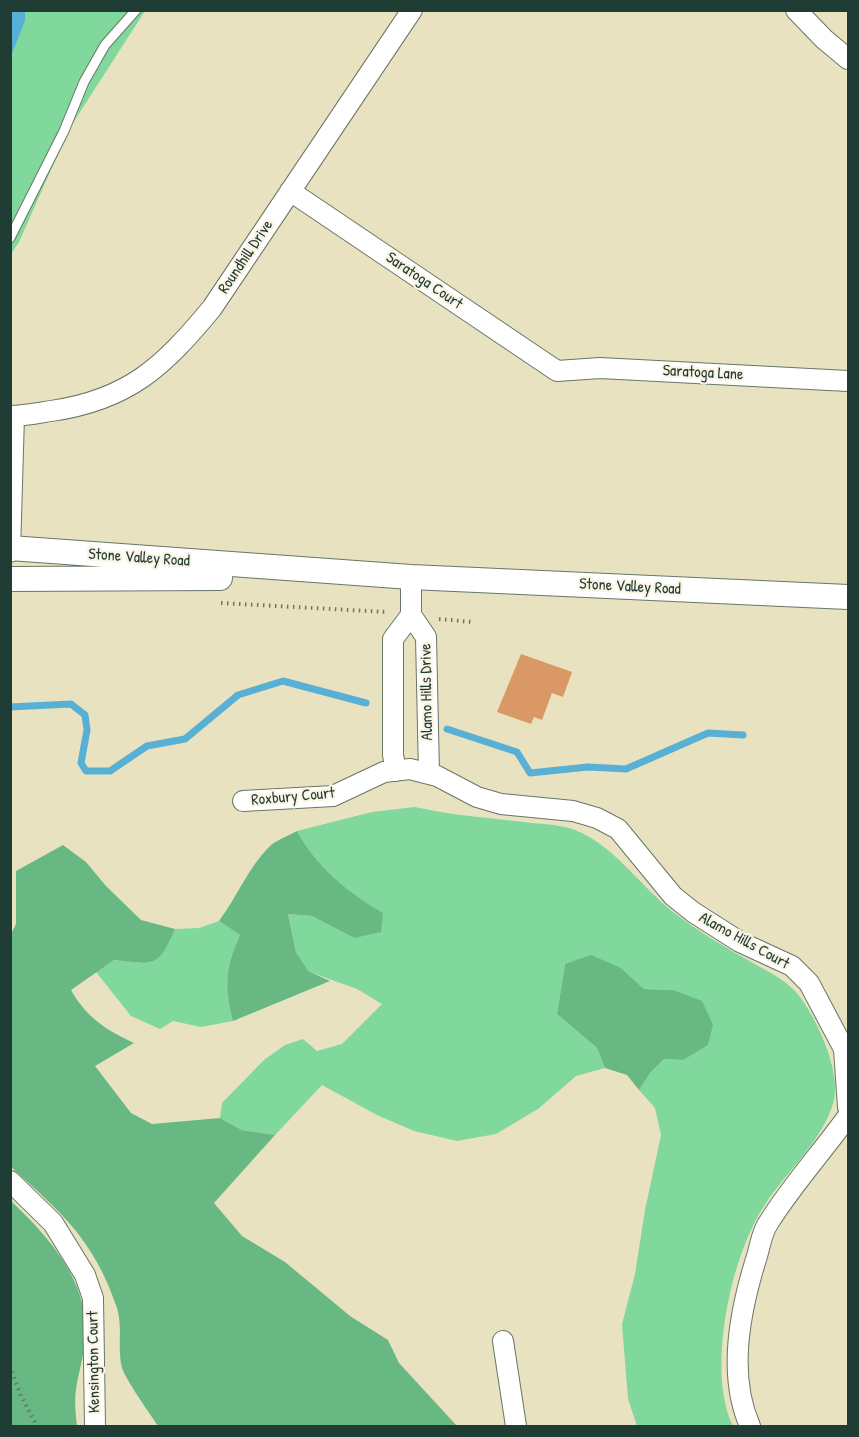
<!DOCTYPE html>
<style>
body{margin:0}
#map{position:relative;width:859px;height:1437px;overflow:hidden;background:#e9e2c0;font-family:"Patrick Hand",sans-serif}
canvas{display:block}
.frame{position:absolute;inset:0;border:12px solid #1f3d34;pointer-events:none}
</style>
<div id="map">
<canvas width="859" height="1437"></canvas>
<div class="frame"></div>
</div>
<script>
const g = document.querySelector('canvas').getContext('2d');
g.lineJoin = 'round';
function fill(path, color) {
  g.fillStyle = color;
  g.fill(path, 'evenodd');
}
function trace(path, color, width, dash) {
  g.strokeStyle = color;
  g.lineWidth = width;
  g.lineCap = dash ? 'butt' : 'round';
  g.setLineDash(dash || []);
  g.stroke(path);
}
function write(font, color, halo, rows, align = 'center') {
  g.font = font + ' "Patrick Hand",sans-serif';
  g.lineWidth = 4.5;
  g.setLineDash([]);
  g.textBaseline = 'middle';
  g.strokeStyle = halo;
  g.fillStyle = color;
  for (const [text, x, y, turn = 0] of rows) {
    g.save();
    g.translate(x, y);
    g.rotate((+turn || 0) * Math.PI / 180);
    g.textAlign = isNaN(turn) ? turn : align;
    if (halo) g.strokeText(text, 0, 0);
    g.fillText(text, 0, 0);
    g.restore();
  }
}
const green = new Path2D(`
 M 11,11 L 145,11 L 69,129 L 19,242 L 11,254 Z
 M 415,807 C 451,815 487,818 524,822 C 538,824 555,824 569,828 C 609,839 641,887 672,911 C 697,931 725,947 753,963 C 767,971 784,979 795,991 C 815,1013 841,1070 834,1100 C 824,1139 788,1170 766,1203 C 731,1254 706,1370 733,1426 L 637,1426 L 628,1399 L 622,1324 L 635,1274 L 645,1210 L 661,1135 L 655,1108 L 639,1090 L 650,1073 L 664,1059 L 683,1060 L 673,990 L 644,989 L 621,968 L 565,964 L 557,1014 L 597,1048 L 605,1068 L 576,1076 L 538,1109 L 496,1134 L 457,1141 L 414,1131 L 377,1115 L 322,1085 L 275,1135 L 242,1130 L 220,1118 L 222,1103 L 264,1060 L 285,1045 L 303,1039 L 317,1051 L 342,1044 L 382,1004 L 357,989 L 307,971 L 296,952 L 288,914 L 312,916 L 354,938 L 383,914 C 349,894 316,866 297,831 L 372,812 Z
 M 219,921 L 240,935 C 225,968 224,986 233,1021 L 201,1027 L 173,1021 L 160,1029 L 131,1016 L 96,972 L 114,960 C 154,964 158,968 175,929 L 199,928 Z`);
const forest = new Path2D(`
 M 297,831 C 316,866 349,894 383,913 L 381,932 L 354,938 L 312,916 L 288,914 L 296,952 L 308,971 L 330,981 L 233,1021 C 224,986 225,968 240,935 L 219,921 C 237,897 248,868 269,847 C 276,840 288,836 297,831 Z
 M 63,845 L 86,862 L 106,886 L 141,920 L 175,929 C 158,969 154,964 114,960 L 71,990 C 86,1017 106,1030 134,1043 L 95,1066 L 131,1113 L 152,1124 L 220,1118 L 242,1130 L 275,1135 L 214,1203 L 242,1236 L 285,1262 L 350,1316 L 388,1340 L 399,1363 L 457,1426 L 158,1426 C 149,1412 127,1382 122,1368 C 117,1349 123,1327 117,1308 C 94,1240 62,1213 11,1167 L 10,936 L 16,924 L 16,871 Z
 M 591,955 L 621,968 L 644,989 L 673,990 L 702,1001 L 713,1025 L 708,1045 L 683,1060 L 664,1059 L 650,1073 L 639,1090 L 627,1075 L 605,1068 L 597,1048 L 557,1014 L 565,964 Z
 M 10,1200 C 49,1237 91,1283 85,1340 C 84,1357 78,1373 76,1390 C 74,1402 76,1415 77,1426 L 11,1426 Z`);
const water = new Path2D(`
 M 11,10 L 25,11 L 25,21 L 11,56 Z`);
const stream = new Path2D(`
 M 10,707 L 71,704 L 85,715 L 87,730 L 81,763 L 86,771 L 110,771 L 147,746 L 185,739 L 238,695 L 283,681 L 366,703
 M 447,729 L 517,752 L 530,773 L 588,767 L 626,769 L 708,733 L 743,735`);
const building = new Path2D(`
 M 521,654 L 572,672 L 563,697 L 552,693 L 542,720 L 534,717 L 531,724 L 497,712 Z`);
const path = new Path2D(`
 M 221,603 L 387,612
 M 439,619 L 472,622
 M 10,1366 L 21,1396 L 37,1426`);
const service = new Path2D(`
 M 10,238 L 64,131 L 84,82 L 105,45 L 136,10`);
const minor = new Path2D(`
 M 796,10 L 824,39 L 848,59
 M 290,191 L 557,371 L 600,368 L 848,381
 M 10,416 C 24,416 38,413 51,411 C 129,400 164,366 212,308 L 412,10
 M 10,552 L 14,416
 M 411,615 L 426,637 L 429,774
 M 396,771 L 393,755 L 393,639 L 411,615 L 411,577
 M 243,801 L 333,796 L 384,772 L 410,769 L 437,776 L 477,797 L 501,804 L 573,811 L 597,818 L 618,829 L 673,896 L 693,912 L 740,942 L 792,966 L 809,983 L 844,1049 L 848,1107
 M 10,1181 L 53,1223 L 85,1275 L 93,1298 L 95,1426
 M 503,1341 L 516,1426
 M 750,1426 C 727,1374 740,1310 757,1256 C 760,1246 762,1231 769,1222 C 792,1185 823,1151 848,1116`);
const tertiary = new Path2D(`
 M 10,548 L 411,577 L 848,597
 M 10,579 L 220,578`);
const streetNames = [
 ["Roundhill Drive",246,257,-56],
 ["Saratoga Court",424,281,34],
 ["Saratoga Lane",703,373,3],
 ["Stone Valley Road",139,558,4],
 ["Stone Valley Road",630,587,3],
 ["Alamo Hills Drive",427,692,-91],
 ["Roxbury Court",293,797,-5],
 ["Alamo Hills Court",744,941,29],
 ["Kensington Court",94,1362,-91]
];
fill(green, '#80d89c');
fill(forest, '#68b884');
fill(water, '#58b0d5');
trace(stream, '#58b0d5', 7);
fill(building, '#da9867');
trace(service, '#667765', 11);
trace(minor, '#667765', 22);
trace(tertiary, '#667765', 26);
trace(path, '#667765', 4, [1.5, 4.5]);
trace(service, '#fff', 9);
trace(minor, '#fff', 20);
trace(tertiary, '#fff', 24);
write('16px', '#1f3d34', '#fcf5e5', streetNames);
</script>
